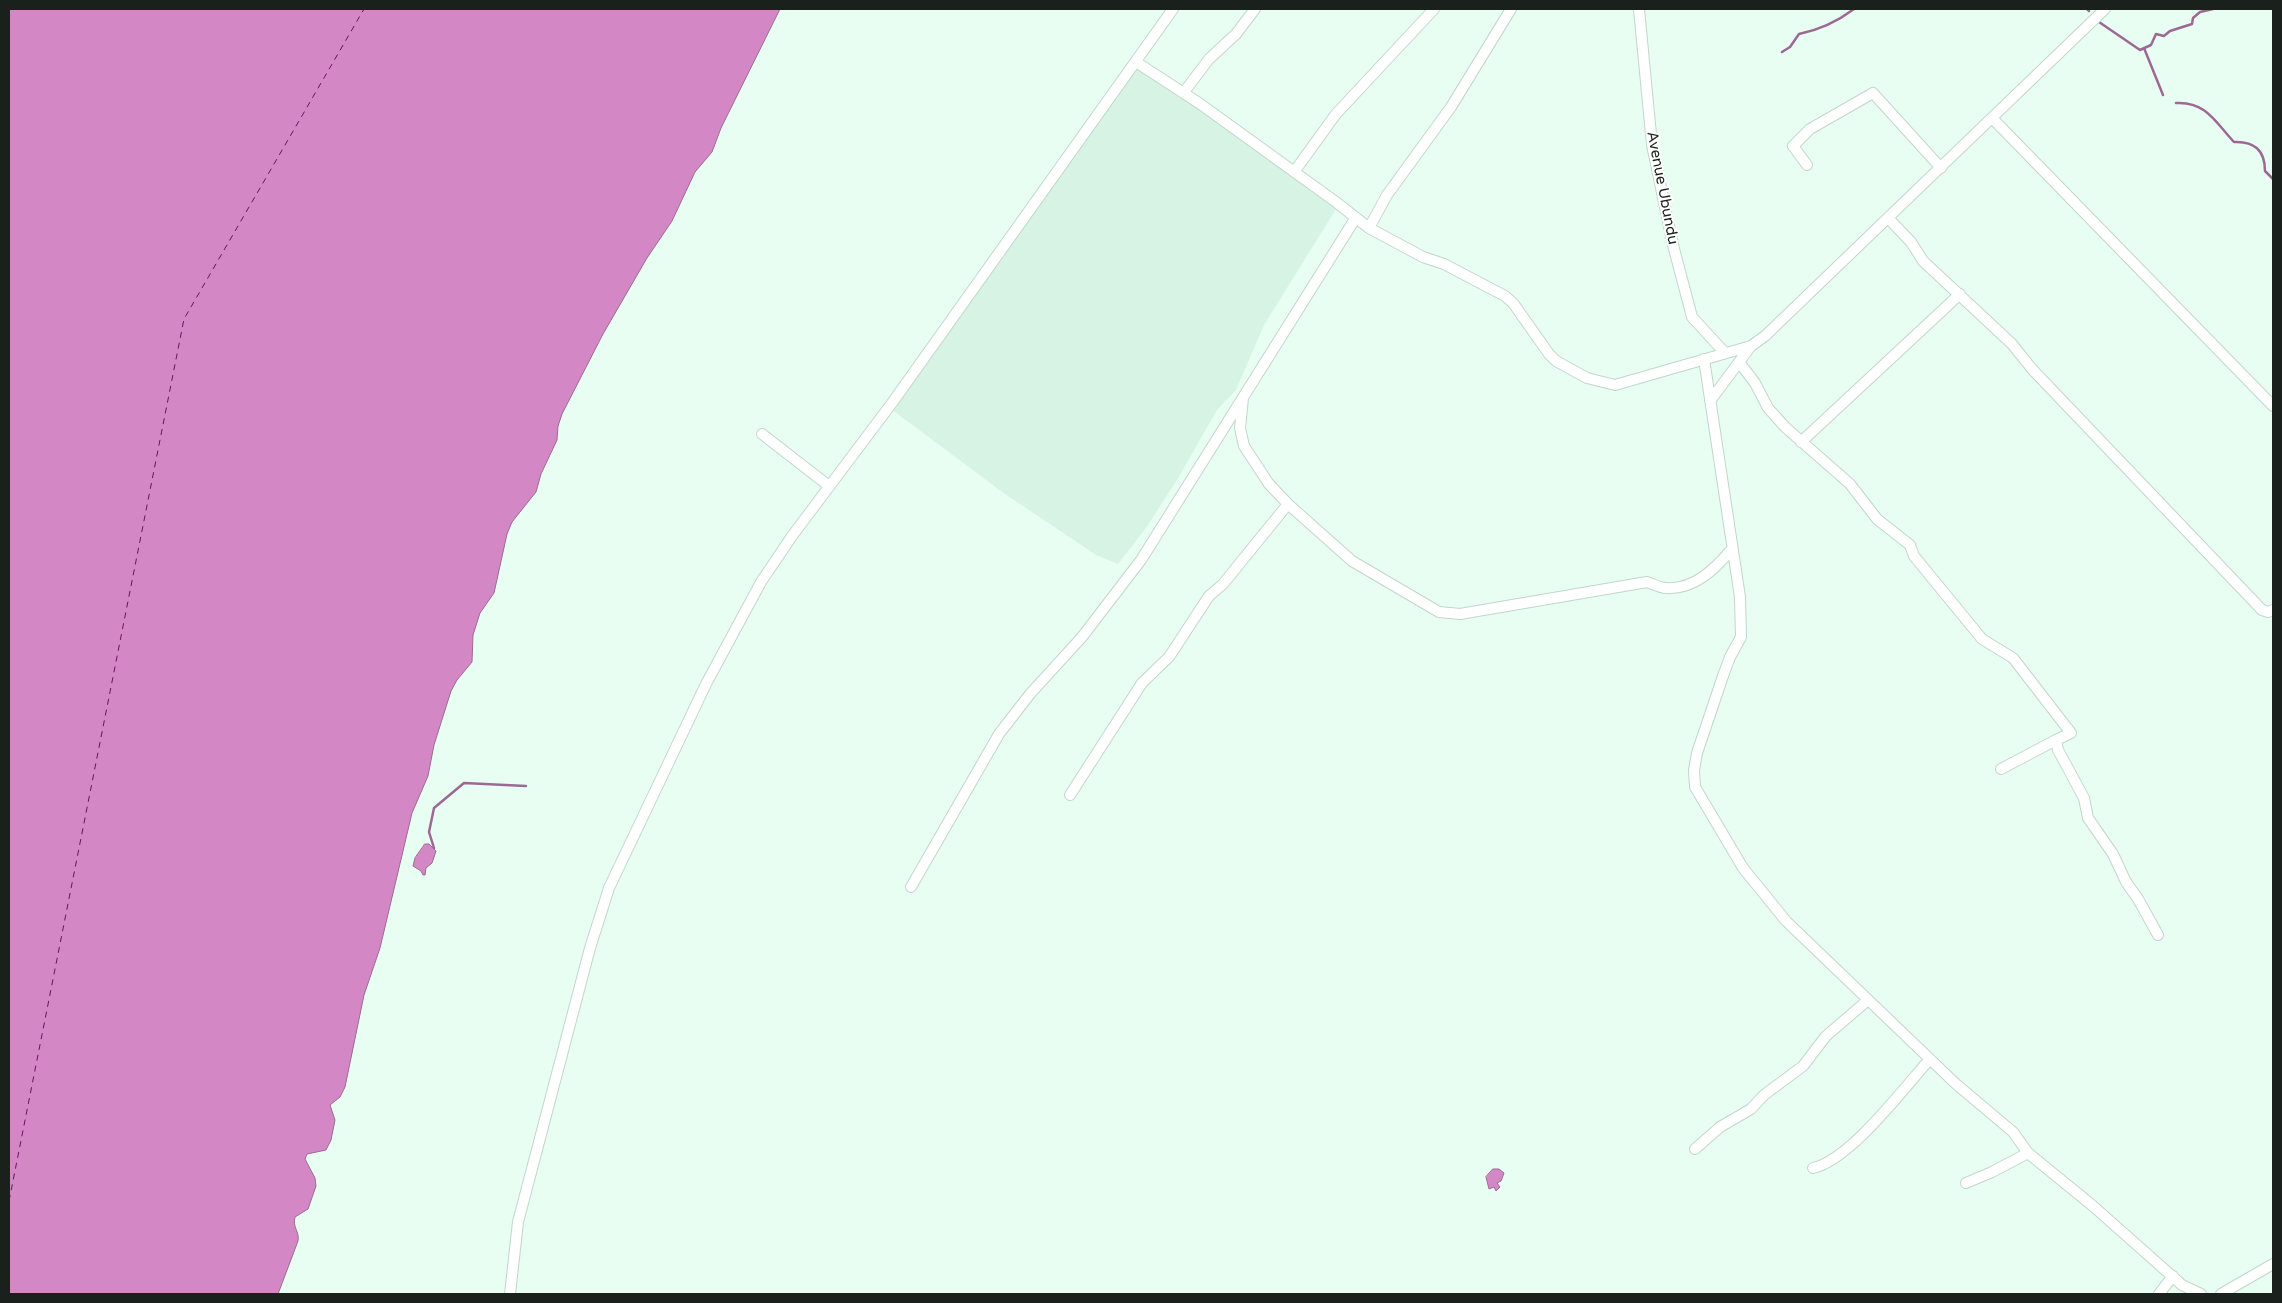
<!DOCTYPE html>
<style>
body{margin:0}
#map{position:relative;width:2282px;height:1303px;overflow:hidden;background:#e9fef2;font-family:"Varela Round",sans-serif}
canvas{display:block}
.frame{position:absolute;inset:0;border:10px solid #1a211d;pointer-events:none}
</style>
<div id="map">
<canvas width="2282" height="1303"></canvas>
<div class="frame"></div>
</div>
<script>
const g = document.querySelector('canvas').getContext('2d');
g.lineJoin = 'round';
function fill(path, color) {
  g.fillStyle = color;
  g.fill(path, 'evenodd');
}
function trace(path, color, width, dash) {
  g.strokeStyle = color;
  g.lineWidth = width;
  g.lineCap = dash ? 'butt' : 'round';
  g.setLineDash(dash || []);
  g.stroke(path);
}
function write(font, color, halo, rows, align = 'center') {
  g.font = font + ' "Varela Round",sans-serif';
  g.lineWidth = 4;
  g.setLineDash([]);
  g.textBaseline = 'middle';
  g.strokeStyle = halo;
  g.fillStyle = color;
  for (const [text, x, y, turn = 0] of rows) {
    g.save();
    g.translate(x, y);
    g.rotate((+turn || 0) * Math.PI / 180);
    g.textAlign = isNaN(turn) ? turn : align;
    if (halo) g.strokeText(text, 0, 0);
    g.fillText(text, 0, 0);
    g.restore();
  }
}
const built = new Path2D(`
 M 1134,64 L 1148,70 L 1338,206 L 1264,325 L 1236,390 L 1217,410 L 1177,480 L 1146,528 L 1118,564 L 1096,555 L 1005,494 L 887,406 Z`);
const water = new Path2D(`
 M 9,9 L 780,9 L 721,128 L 712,152 L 695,172 L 672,221 L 647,258 L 603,334 L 562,414 L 558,426 L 557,440 L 541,474 L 536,492 L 512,522 L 507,534 L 494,593 L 480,613 L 473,635 L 472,662 L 457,680 L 451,691 L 434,745 L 428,776 L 412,813 L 380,948 L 364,995 L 345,1087 L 340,1097 L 330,1105 L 335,1120 L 331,1140 L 326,1150 L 307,1154 L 305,1159 L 315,1178 L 316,1186 L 308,1209 L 295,1217 C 292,1227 300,1232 298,1241 L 278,1294 L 9,1294 Z
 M 425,844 L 429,844 L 436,851 L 432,863 L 426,868 L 425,875 L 423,875 L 421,871 L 413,866 L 415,858 Z
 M 1493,1169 L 1499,1169 L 1504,1173 L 1501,1181 L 1497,1183 L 1500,1187 L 1496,1191 L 1494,1187 L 1489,1189 L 1486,1177 Z`);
const stream = new Path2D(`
 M 2087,9 L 2089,11
 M 2099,22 L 2140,50 L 2151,45 L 2156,34 L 2164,36 L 2170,31 L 2192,24 L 2193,18 L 2200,12 L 2213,9
 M 2144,48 L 2163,95
 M 1782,52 L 1790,47 L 1799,34 C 1819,30 1838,21 1854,9
 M 2176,103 C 2206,101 2216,123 2234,142 C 2254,141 2265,150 2265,171 L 2273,179
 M 434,848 L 429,832 L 434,808 L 464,783 L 526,786`);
const ferry = new Path2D(`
 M 9,1201 L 184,319 L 364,9`);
const minor = new Path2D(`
 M 1639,9 L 1652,145 L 1673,245 L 1692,317 L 1725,353
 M 1136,62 L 1199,103 L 1336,202 L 1369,228 L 1423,257 L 1444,264 L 1505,296 L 1513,303 L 1549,354 L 1556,361 L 1587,378 L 1615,385 L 1751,346 L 1765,336 L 2105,9
 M 1184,92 L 1209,59 L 1236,34 L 1255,9
 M 1992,118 L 2273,406
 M 1807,165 L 1793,146 L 1810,129 L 1873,93 L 1941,168
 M 1294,172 L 1336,114 L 1434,9
 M 1888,218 L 1911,242 L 1923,261 L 2012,344 L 2032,369 L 2262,610 L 2268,612 L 2273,610
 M 1369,228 L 1387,195 L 1451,107 L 1511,9
 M 1704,359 L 1740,597 L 1741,637 L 1730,657 L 1723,676 L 1697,753 L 1694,770 L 1695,787 L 1743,868 L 1786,921 L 1956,1084 L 2013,1132 L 2028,1153 L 2093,1206 L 2182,1285 L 2201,1294
 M 1739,362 L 1755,383 L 1768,408 L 1785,427 L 1850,484 L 1877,519 L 1910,545 L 1914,556 L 1982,639 L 2013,658 L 2071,733 L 2056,740 L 2058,750 L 2084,798 L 2088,818 L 2113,854 L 2126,882 L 2138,899 L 2158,935
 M 1243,398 L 1240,428 L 1244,446 L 1269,484 L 1288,504 L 1352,561 L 1439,612 L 1460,614 L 1647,582 C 1653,584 1660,588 1666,588 C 1694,590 1715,569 1732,549
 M 1710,401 L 1751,346
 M 762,434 L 829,486
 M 1801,442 L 1960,294
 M 2001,769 L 2056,740
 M 1070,795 L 1142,683 L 1169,657 L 1209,596 L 1223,584 L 1288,504
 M 911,887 L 999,734 L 1030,694 L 1082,637 L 1141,560 L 1355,219
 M 1695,1149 L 1720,1127 L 1751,1109 L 1764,1095 L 1803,1066 L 1826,1036 L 1868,1000
 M 1813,1168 C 1850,1160 1904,1088 1930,1059
 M 1966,1183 L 1992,1172 L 2028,1153
 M 510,1294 L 518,1222 L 590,948 L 609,888 L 706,684 L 761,582 L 792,536 L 892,403 L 1173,9
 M 2159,1294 L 2173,1276
 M 2221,1294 L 2273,1264`);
const streetNames = [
 ["Avenue Ubundu",1662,188,79]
];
fill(built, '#d6f3e3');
fill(water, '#d388c5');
trace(water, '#9c6993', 1);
trace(stream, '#9c6993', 2.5);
trace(ferry, '#6c1061', 1, [6, 5]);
trace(minor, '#c2d6cb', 12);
trace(minor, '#fff', 10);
write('15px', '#1a211d', '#fff', streetNames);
</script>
